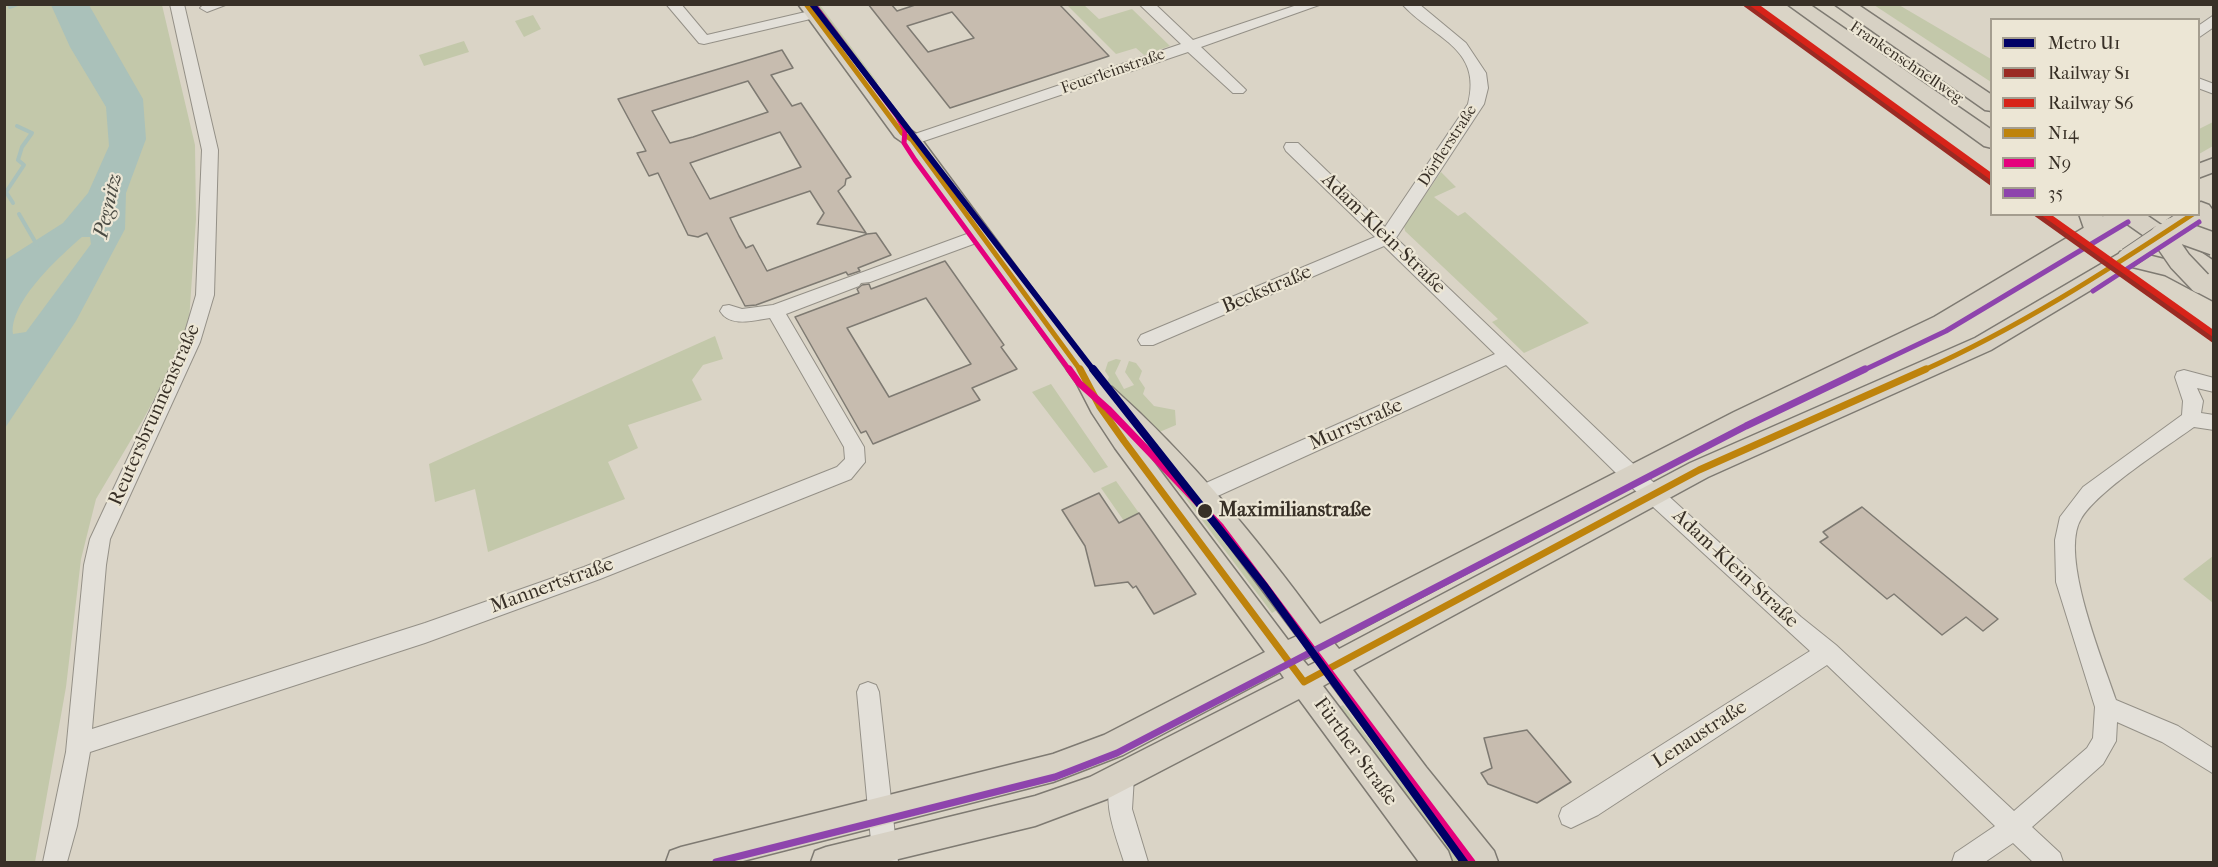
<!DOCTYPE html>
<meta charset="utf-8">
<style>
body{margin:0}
#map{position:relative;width:2218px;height:867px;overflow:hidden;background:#dad4c6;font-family:"IM FELL French Canon",serif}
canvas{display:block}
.frame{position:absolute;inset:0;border:6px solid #383027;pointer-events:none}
.legend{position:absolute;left:1990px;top:18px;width:210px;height:198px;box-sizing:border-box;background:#ece6d5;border:2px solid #a49d8f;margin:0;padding:8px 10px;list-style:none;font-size:18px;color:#383027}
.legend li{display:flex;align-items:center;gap:12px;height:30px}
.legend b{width:30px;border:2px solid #a49d8f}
</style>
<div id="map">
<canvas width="2218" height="867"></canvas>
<div class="frame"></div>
<ul class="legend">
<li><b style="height:8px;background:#006"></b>Metro U1</li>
<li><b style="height:8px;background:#9a2a23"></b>Railway S1</li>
<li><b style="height:8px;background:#d72319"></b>Railway S6</li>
<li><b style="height:8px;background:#be830c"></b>N14</li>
<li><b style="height:8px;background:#e5007d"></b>N9</li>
<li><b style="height:8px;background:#8e44ad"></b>35</li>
</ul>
</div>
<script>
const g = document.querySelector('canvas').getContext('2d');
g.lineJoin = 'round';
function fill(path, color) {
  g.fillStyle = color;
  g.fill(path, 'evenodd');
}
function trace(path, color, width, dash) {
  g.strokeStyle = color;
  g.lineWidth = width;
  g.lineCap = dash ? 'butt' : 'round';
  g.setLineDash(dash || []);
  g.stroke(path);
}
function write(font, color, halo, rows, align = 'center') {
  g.font = font + ' "IM FELL French Canon",serif';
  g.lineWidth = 4.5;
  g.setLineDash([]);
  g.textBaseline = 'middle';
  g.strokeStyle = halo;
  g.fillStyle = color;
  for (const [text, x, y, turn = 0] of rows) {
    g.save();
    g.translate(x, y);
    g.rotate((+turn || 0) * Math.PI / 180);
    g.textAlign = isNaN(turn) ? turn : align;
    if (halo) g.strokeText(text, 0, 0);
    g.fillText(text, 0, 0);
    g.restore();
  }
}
const green = new Path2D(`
 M 5,5 L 162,5 L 195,145 L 196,219 L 188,335 L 144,418 L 96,499 L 81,559 L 66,687 L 35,862 L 5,862 Z
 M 815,5 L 820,5 L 878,83 L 873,84 Z
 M 1067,5 L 1084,5 L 1099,19 L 1132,9 L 1170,46 L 1144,55 L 1136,48 L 1116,54 Z
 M 1874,5 L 1899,5 L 1991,59 L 1991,82 Z
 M 533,15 L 541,29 L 524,37 L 515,21 Z
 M 464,41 L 469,52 L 424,66 L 419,55 Z
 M 2213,122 L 2213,146 L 2199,154 L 2199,129 Z
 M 1441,172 L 1456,187 L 1434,197 L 1458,216 L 1465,212 L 1589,323 L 1524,353 L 1492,322 L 1498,319 L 1405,231 L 1404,226 Z
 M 715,336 L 723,359 L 703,365 L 692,380 L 702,400 L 628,425 L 638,448 L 608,462 L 625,499 L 488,552 L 475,489 L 435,502 L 429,464 Z
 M 1116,359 L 1121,360 L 1115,373 L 1124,389 L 1134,385 L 1125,372 L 1129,361 L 1136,363 L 1142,371 L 1139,379 L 1145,388 L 1143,394 L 1154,406 L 1175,410 L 1176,425 L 1157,433 L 1107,382 L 1109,377 L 1105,371 L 1108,362 Z
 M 1051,384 L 1108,467 L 1094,473 L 1032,392 Z
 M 1139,440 L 1190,488 L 1284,606 L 1272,613 L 1184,496 L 1137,445 Z
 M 1116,481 L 1139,513 L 1124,521 L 1101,488 Z
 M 2213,556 L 2213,603 L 2183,579 Z
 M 1343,705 L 1462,862 L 1448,862 L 1335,709 Z`);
const water = new Path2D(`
 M 51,5 L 89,5 L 143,99 L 146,139 L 126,193 L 125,229 L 76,321 L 5,428 L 5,260 L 63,223 L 88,193 L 109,146 L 106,107 L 70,47 ZM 82,237 L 90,237 L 91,244 L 26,332 L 13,334 C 9,302 60,256 82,237 Z`);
const stream = new Path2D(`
 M 10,7 L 18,4
 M 13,203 L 6,192 L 24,165 L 18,160 L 22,147 L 32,133 L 17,126
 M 19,214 L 37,245`);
const building = new Path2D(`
 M 868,4 L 891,4 L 897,11 L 918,4 L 1059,4 L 1109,56 L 950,108 ZM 952,12 L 974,38 L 928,52 L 907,26 Z
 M 782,50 L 793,68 L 771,75 L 792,106 L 801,103 L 851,177 L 846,179 L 845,185 L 838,191 L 866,233 L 817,224 L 824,213 L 810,191 L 730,218 L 739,236 L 746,248 L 753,245 L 767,271 L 867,234 L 876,233 L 891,255 L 858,268 L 860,271 L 848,275 L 846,272 L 756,305 L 745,306 L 707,233 L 698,237 L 688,235 L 658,173 L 649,176 L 637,153 L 646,151 L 618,99 ZM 748,81 L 768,112 L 693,137 L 670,143 L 652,111 ZM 780,132 L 801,167 L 710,199 L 690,163 Z
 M 945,261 L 1004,345 L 1001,347 L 1017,369 L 972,388 L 980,400 L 873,444 L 866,431 L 861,433 L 795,317 L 859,293 L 857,289 L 862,285 L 869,284 L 871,289 ZM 926,298 L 971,364 L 889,397 L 847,328 Z
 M 1099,493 L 1119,523 L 1139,513 L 1196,594 L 1154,614 L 1136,586 L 1133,588 L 1128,582 L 1095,586 L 1085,546 L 1062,510 Z
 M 1862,507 L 1903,541 L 1998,619 L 1983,631 L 1966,617 L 1942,635 L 1894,594 L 1887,599 L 1820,542 L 1828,537 L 1823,532 Z
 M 1527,730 L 1571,782 L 1537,803 L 1488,784 L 1481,773 L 1492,768 L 1484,738 Z`);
const minor = new Path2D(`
 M 170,4 L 184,4 L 218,150 L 214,295 L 200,342 L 110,539 L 106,565 L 92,729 L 425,623 L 584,567 L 837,467 L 845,459 L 844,447 L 770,318 C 755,320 730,328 720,311 L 723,306 L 729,305 L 742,309 L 773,305 L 975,231 L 987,231 L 989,235 L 987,239 L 870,282 L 861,283 L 859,286 L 786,314 L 864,447 L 865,462 L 851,479 L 600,579 L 425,643 L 90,752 L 77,826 L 67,862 L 43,862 L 66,752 L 84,565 L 90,539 L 182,342 L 196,295 L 202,150 Z
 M 228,4 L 207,12 L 200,8 L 204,4 Z
 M 666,4 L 681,4 L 707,35 L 814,10 L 821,14 L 819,17 L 704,44 L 699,43 Z
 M 1139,4 L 1155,4 L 1193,40 L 1300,4 L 1322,4 L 1201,47 L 1243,87 L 1246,90 L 1243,93 L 1233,93 L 1188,52 L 918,143 L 906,143 L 904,140 L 906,137 L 1181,44 Z
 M 1402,4 L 1419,4 L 1466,43 L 1486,73 L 1488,88 L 1484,104 L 1396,238 L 1629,460 L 1801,617 L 1836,645 L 2014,811 L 2087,748 L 2093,738 L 2095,707 L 2056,582 L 2055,540 L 2060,517 L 2083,487 L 2182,415 L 2183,401 L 2175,377 L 2177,372 L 2184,370 L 2214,378 L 2214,392 L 2197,388 L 2203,401 L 2201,413 L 2214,415 L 2214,430 L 2194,427 C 2165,448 2097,491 2081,519 C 2059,555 2103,661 2116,700 L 2178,726 L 2214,749 L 2214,774 L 2162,742 L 2117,722 L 2116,741 L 2103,764 L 2032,827 L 2060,853 L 2063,862 L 2033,862 L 2013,843 L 1985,862 L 1952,862 L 1955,853 L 1995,826 L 1827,665 L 1598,815 L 1571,828 L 1562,824 L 1559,816 L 1562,808 L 1810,651 L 1615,472 L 1506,365 L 1211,499 L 1204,501 L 1197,499 L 1194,493 L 1197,487 L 1495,354 L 1384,246 L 1153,345 L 1141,345 L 1138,340 L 1141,335 L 1375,237 L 1286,151 L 1284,147 L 1286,143 L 1298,143 L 1385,227 L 1468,104 C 1483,47 1432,38 1402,4 Z
 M 2214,15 L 2214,27 L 2198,38 L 2198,26 Z
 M 2198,78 L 2214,84 L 2214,94 L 2198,88 Z
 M 868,682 L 876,685 L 879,692 L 898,862 L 873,862 L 857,692 L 860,685 Z
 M 1122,766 L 1130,769 L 1134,777 L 1132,809 L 1148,862 L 1124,862 C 1115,833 1100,799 1114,769 Z`);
const major = new Path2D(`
 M 798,4 L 815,4 L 909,129 L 919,136 L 1094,372 L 1101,385 L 1112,387 C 1191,458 1257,538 1320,624 L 1734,412 L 1934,317 L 2107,214 L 2133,214 L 2130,219 L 1950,329 L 1750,424 L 1334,643 L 1339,649 L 1690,463 L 1975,338 L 2120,253 L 2128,251 L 2136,253 L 2139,258 L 2136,263 L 1991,350 L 1708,477 L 1353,670 L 1426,767 L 1494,851 L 1498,862 L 1464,862 L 1330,682 L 1323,686 L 1448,851 L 1452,862 L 1419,862 L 1299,699 L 1107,799 L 1035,826 L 886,862 L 811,862 L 815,851 L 826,847 L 1035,796 L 1090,777 L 1284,678 L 1280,672 L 1123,755 L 1053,782 L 739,862 L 666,862 L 670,851 L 681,847 L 1053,754 L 1104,735 L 1265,652 L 1115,448 L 1092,413 L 1076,382 L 905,144 L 895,137 ZM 1131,432 L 1197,503 L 1297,636 L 1288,640 ZM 1311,656 L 1316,662 L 1308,666 L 1303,660 Z
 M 2214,158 L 2214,172 L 2198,178 L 2198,164 Z`);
const highway = new Path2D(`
 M 1787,4 L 1809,4 L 1992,130 L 1992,148 L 1984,146 Z
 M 1834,4 L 1857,4 L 1992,95 L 1992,111 L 1985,110 Z
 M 2201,202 L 2209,205 L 2214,212 L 2214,239 L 2206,237 L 2192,214 L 2198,214 L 2198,203 Z
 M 2079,214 L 2102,214 L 2107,231 L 2103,237 L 2095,239 L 2087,237 Z
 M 2117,214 L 2145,214 L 2214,261 L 2214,301 L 2165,275 L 2120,264 L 2116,258 L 2120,252 L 2128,250 L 2184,264 L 2120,219 Z`);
const majorBridge = new Path2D(`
 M 2172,229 L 2194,214
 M 2128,258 L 2162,235`);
const highwayBridge = new Path2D(`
 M 2172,229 L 2214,244
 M 2162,235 L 2180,261 L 2200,282`);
const bus1Far1 = new Path2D(`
 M 806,4 L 902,133 L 912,140 L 1081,371
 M 1922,371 C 2018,328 2105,272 2193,214`);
const bus1 = new Path2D(`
 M 1080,369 L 1100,407 L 1124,441 L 1304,682 L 1699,470 L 1926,369`);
const bus2Far1 = new Path2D(`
 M 817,9 L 897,116 L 905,130 L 904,143 L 915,160 L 1070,371`);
const bus2 = new Path2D(`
 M 1069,369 L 1079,383 L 1108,409 L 1221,527 L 1472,862`);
const bus3Far1 = new Path2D(`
 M 2093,291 L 2199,222
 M 1862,371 L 1946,331 L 2128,222`);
const bus3 = new Path2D(`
 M 716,862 L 1055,777 L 1117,753 L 1746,426 L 1865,369`);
const rail1 = new Path2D(`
 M 1746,4 L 1992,183
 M 2037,214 L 2214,340`);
const rail2 = new Path2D(`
 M 1753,4 L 1992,177
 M 2045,214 L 2214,334`);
const metro1Far1 = new Path2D(`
 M 812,4 L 1094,371`);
const metro1 = new Path2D(`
 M 1093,369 L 1265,587 L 1464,862`);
const markers = [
 [1205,511,8,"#383027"]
];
const farStreetnames = [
 ["Frankenschnellweg",1906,63,34],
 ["Feuerleinstraße",1113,72,-19],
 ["Dörflerstraße",1448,146,-57]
];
const streetNames = [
 ["Adam-Klein-Straße",1383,234,44],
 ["Beckstraße",1267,290,-23],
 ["Reutersbrunnenstraße",155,415,-66],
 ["Murrstraße",1356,425,-24],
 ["Adam-Klein-Straße",1735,569,43],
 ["Mannertstraße",552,586,-20],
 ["Lenaustraße",1700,735,-33],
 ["Fürther Straße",1355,752,54]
];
const stopNames = [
 ["Maximilianstraße",1219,511]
];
const waterNames = [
 ["Pegnitz",109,206,-77]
];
fill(green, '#c3c8aa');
fill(water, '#aac1ba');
trace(stream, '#aac1ba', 4);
fill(building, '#c7bcaf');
trace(building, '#7e7a72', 1.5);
trace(minor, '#949087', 2);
trace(major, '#7e7a72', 3);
trace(highway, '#7e7a72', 3);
fill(minor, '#e3e0d9');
fill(major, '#d7d1c4');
fill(highway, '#d7d1c4');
trace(majorBridge, '#7e7a72', 22, []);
trace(highwayBridge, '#7e7a72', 25, []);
trace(majorBridge, '#d7d1c4', 20);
trace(highwayBridge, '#d7d1c4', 22);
trace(bus1Far1, '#be830c', 5);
trace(bus1, '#be830c', 7);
trace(bus2Far1, '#e5007d', 5);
trace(bus2, '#e5007d', 7);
trace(bus3Far1, '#8e44ad', 5);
trace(bus3, '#8e44ad', 7);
trace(rail1, '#9a2a23', 6);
trace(rail2, '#d72319', 6);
trace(metro1Far1, '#006', 6);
trace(metro1, '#006', 8);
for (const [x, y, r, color] of markers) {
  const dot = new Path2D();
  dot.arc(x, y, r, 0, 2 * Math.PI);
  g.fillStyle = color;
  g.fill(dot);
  trace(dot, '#ece6d5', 2);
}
write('16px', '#383027', '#ece6d5', farStreetnames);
write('20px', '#383027', '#ece6d5', streetNames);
write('bold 20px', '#383027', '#ece6d5', stopNames, 'left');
write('italic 21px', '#4b4b43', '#ece6d5', waterNames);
</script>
